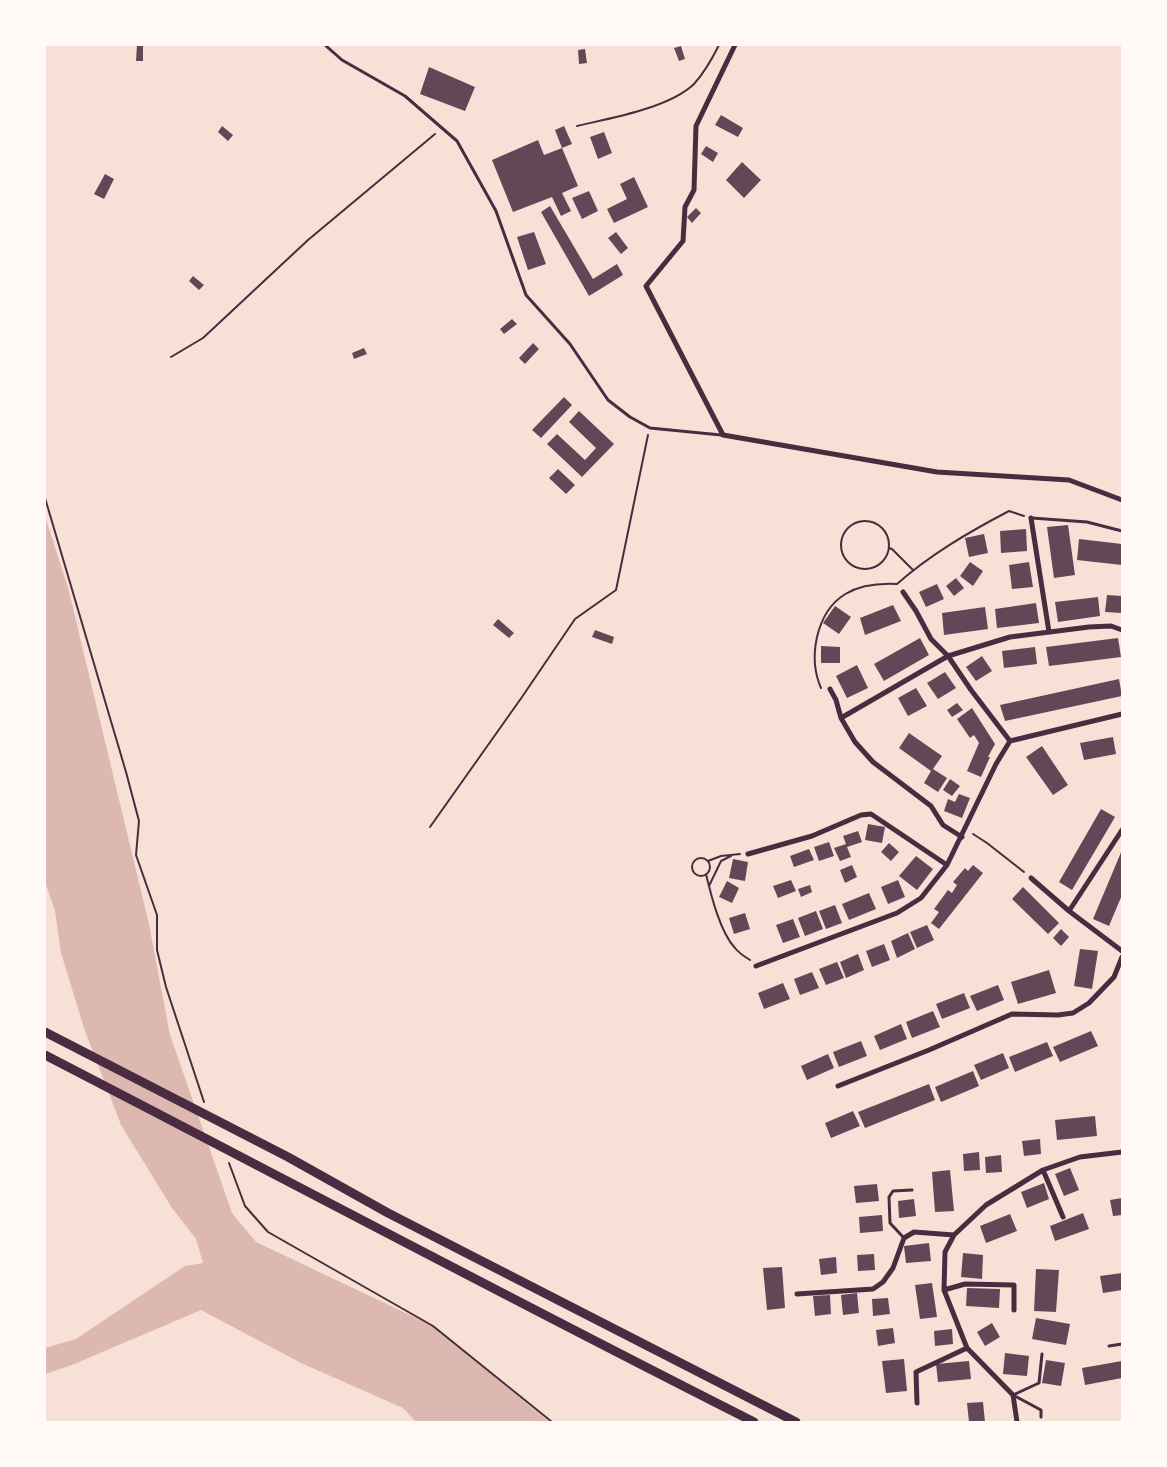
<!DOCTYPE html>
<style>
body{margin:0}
#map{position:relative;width:1167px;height:1467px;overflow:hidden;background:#f7e1d7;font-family:"Fira Sans Condensed",sans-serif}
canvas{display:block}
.frame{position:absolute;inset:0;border:46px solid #fffaf5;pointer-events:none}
</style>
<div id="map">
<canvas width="1167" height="1467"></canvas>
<div class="frame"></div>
</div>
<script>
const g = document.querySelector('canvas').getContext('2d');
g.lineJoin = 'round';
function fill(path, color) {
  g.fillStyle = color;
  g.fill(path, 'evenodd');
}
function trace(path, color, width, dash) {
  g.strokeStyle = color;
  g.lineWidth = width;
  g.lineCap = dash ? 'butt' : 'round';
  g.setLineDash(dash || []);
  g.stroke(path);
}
const water = new Path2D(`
 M 45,516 L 69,591 L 83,650 L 149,924 L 170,1035 L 232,1213 L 256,1242 L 433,1326 L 549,1422 L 416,1422 L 403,1408 L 301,1363 L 201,1310 L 72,1365 L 45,1374 L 45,1348 L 76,1339 L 185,1266 L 203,1263 L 196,1239 L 172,1208 L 121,1125 L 85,1031 L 61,953 L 55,911 L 45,882 Z`);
const building = new Path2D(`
 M 137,45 L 143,45 L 143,61 L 136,61 Z
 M 681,46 L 685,59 L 679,61 L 674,48 Z
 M 585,49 L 587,63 L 579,64 L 578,50 Z
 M 429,67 L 475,87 L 465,111 L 420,94 Z
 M 721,115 L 743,128 L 738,137 L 715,125 Z
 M 222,126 L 233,135 L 228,141 L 218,132 Z
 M 564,126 L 572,144 L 562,148 L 555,130 Z
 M 604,132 L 612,153 L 598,159 L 590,137 Z
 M 538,140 L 544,155 L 562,148 L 578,186 L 562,193 L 571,211 L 561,216 L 552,197 L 513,212 L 492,160 Z
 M 706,146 L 718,153 L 713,162 L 701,154 Z
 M 742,162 L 761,180 L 744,198 L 726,180 Z
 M 105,174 L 114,179 L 104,199 L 94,194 Z
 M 634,177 L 648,207 L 614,223 L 607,209 L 627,199 L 620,184 Z
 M 589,191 L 598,211 L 582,219 L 572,198 Z
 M 550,206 L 593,279 L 617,264 L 623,275 L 589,296 L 541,212 Z
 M 696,208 L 701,213 L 692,223 L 687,217 Z
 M 534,232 L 546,264 L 528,270 L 517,237 Z
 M 616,232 L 628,248 L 621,254 L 608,238 Z
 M 193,276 L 204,285 L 199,290 L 189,281 Z
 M 512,319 L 517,324 L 504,334 L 500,329 Z
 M 533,343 L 539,349 L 525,364 L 519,358 Z
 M 364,348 L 367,354 L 354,359 L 352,353 Z
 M 564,397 L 572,405 L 541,438 L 532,430 Z
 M 579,411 L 614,444 L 582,477 L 547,444 L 557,434 L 585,460 L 596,448 L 569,422 Z
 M 558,469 L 575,485 L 566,494 L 549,478 Z
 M 1068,525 L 1075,575 L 1054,578 L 1047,527 Z
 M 1026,529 L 1027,551 L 1001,553 L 1000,531 Z
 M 984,534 L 988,553 L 969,557 L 965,538 Z
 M 1079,539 L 1122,544 L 1122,565 L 1077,560 Z
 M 970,562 L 983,571 L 973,586 L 960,576 Z
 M 1029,562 L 1033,587 L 1012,589 L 1009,565 Z
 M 956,578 L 964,588 L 954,596 L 946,586 Z
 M 937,584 L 944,599 L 926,607 L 919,592 Z
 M 1107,595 L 1122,596 L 1122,613 L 1105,612 Z
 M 1098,597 L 1100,616 L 1058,622 L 1055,602 Z
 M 1036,603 L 1039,623 L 997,628 L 995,609 Z
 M 893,605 L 901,621 L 865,635 L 860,618 Z
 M 835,606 L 851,617 L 839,634 L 823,623 Z
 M 985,607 L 988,629 L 944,635 L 942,613 Z
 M 498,619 L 514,633 L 509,638 L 493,625 Z
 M 595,630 L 614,637 L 612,644 L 592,637 Z
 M 920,638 L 929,655 L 884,681 L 874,664 Z
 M 1118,638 L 1121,657 L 1049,666 L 1046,647 Z
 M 821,646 L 840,647 L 840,663 L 821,663 Z
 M 1035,647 L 1037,664 L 1004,668 L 1002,651 Z
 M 982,656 L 992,671 L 976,681 L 966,667 Z
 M 857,665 L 868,688 L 847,698 L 836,676 Z
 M 945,672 L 956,688 L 938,699 L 927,683 Z
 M 1119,679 L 1122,696 L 1005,721 L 1000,705 Z
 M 916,688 L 927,706 L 908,716 L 898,698 Z
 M 957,703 L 963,710 L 952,717 L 947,710 Z
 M 972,708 L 995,744 L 988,757 L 990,757 L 981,777 L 967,771 L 979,743 L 974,735 L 970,738 L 957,719 Z
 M 909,733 L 942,756 L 933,769 L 947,778 L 938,792 L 924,783 L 931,771 L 899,748 Z
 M 1113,737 L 1116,754 L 1084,760 L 1080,743 Z
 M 1042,746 L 1068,785 L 1053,795 L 1026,757 Z
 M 950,779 L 960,786 L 952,796 L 943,790 Z
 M 959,794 L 970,798 L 962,818 L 944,811 L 948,799 L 955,802 Z
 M 1101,809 L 1115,817 L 1072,890 L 1059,882 Z
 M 868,824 L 885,827 L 882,843 L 865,840 Z
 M 858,831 L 862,842 L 847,847 L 851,857 L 840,861 L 834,848 L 846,844 L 843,836 Z
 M 829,842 L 834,856 L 819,861 L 814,847 Z
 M 889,843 L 899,852 L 891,861 L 881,852 Z
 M 809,849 L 814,860 L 794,867 L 790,856 Z
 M 1122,850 L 1122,895 L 1109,926 L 1093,919 Z
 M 916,856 L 933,869 L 917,890 L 899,876 Z
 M 733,859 L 748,862 L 745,881 L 729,878 Z
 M 852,865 L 857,877 L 845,883 L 840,870 Z
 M 973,865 L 983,873 L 939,929 L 931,923 L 939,912 L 934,909 L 948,890 L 952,893 L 957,885 L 953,882 L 965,868 L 968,871 Z
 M 791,880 L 796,891 L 778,898 L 773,886 Z
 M 898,880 L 905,897 L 888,904 L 881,887 Z
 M 727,881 L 739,888 L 732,903 L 719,897 Z
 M 810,885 L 812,892 L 801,897 L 798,889 Z
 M 1023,887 L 1059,923 L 1048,934 L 1012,899 Z
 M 869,893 L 876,909 L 849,920 L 842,904 Z
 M 835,905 L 842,923 L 826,929 L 819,911 Z
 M 816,911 L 823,929 L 805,936 L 798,918 Z
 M 745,913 L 750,929 L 734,934 L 729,918 Z
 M 793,919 L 800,937 L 783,943 L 776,925 Z
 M 927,925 L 934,940 L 917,948 L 910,932 Z
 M 1061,929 L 1069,937 L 1061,946 L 1053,938 Z
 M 908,933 L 915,949 L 897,958 L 891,941 Z
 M 884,944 L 890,960 L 872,967 L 866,951 Z
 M 1080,949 L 1098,951 L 1092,989 L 1074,986 Z
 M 858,954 L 864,970 L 846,978 L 840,962 Z
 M 837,962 L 844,978 L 826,985 L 819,969 Z
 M 1049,970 L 1056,993 L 1018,1004 L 1011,982 Z
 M 812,972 L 819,988 L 800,995 L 794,979 Z
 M 783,983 L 790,999 L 764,1009 L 758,993 Z
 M 998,985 L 1004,1000 L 977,1011 L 970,996 Z
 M 964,993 L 970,1008 L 942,1019 L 936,1004 Z
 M 933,1011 L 940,1027 L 912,1038 L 906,1022 Z
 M 901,1024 L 907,1039 L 880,1050 L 874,1036 Z
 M 1091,1031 L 1098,1046 L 1060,1062 L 1053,1047 Z
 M 861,1041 L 867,1056 L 839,1067 L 833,1052 Z
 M 1047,1042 L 1053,1056 L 1015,1072 L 1009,1057 Z
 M 1003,1053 L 1009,1068 L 981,1080 L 974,1065 Z
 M 828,1054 L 834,1068 L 807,1080 L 801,1066 Z
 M 973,1071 L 979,1086 L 941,1102 L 935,1087 Z
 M 929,1084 L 935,1100 L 865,1128 L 858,1112 Z
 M 853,1111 L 860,1126 L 831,1138 L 825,1123 Z
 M 1095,1116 L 1097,1136 L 1057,1140 L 1055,1120 Z
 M 1040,1139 L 1041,1154 L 1024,1156 L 1022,1141 Z
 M 979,1152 L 980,1170 L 964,1171 L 963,1154 Z
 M 1001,1155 L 1002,1172 L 986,1173 L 985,1157 Z
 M 1070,1168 L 1079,1190 L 1064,1196 L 1055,1174 Z
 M 950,1170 L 954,1211 L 935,1212 L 932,1172 Z
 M 1044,1183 L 1049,1199 L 1027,1208 L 1021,1192 Z
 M 877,1184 L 879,1201 L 856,1203 L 854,1186 Z
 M 1122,1198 L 1122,1215 L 1113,1216 L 1110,1200 Z
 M 914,1199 L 916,1216 L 899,1218 L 898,1201 Z
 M 1083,1213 L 1089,1229 L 1055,1241 L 1050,1226 Z
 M 1010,1214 L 1017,1231 L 986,1243 L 980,1226 Z
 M 882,1215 L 883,1231 L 860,1233 L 859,1217 Z
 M 929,1243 L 931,1261 L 906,1263 L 904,1246 Z
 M 963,1253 L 983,1255 L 982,1279 L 961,1277 Z
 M 874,1254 L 875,1270 L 858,1271 L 857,1255 Z
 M 836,1257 L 837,1273 L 821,1275 L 819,1259 Z
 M 782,1267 L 785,1308 L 767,1310 L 763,1268 Z
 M 1036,1269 L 1059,1270 L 1056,1312 L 1034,1311 Z
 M 1122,1273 L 1122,1290 L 1103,1293 L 1100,1276 Z
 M 932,1283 L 937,1317 L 920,1319 L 915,1285 Z
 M 967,1288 L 1000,1289 L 999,1308 L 966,1306 Z
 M 857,1293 L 859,1313 L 843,1315 L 841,1295 Z
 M 830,1295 L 831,1314 L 815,1316 L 813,1296 Z
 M 888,1298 L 890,1314 L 873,1316 L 872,1299 Z
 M 1036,1318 L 1070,1324 L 1066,1345 L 1032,1339 Z
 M 992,1323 L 1000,1337 L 985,1346 L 977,1332 Z
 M 893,1328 L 895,1343 L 878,1346 L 876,1330 Z
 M 952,1329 L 953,1344 L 935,1346 L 934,1331 Z
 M 1005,1353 L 1029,1356 L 1027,1376 L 1003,1374 Z
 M 904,1359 L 907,1391 L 886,1393 L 882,1361 Z
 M 1046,1360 L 1065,1363 L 1061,1386 L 1042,1383 Z
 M 969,1361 L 971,1379 L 938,1382 L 936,1364 Z
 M 1122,1361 L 1122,1378 L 1085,1385 L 1082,1368 Z
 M 983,1402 L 985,1422 L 969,1422 L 967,1403 Z`);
const path = new Path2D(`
 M 577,126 C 611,118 669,108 694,84 C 705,72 712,59 719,45
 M 171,357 L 203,338 L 308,240 L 435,134
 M 45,498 L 126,772 L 139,821 L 136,855 L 157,915 L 157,950 L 166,987 L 204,1102
 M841 545a24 24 0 1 1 48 0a24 24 0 1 1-48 0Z
 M 889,548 L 892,549 L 913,570
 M 821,688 C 814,672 813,655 817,637 C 827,595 856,582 897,584 C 931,554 969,532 1009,511 L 1024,516
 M 430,827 L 522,697 L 575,619 L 616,590 L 648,435
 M 973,834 L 987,843 L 1024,872
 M692 867a9 9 0 1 1 18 0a9 9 0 1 1-18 0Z
 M 708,861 L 721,856 L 740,854
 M 706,874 C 711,895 720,932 735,948 C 739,953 745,957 750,960
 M 709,886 L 721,861 L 731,856
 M 229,1163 L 245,1206 L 268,1232 L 433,1326 L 552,1422`);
const service = new Path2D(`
 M 325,45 L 342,60 L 405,96 L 457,141 L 496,211 L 526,295 L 570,344 L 608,400 L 630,417 L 650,428 L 721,435
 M 1032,518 L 1087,522 L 1122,531
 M 904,1238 L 890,1223 L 889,1197 L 893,1191 L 912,1190
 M 1109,1346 L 1122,1344
 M 1013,1395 L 1039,1383 L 1042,1354
 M 1013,1395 L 1041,1410 L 1041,1417`);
const minor = new Path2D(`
 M 735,45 L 696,126 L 694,190 L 685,207 L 683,241 L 646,286 L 723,435 L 937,472 L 1069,480 L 1122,500
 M 1031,518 L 1049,632
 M 903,592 L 916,611 L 931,639 L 948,656 L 971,690 L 1010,741
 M 830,689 L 836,700 L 841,718 L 855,742 L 873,762 L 931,806 L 943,825 L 962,837
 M 841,718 L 948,656 L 1010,637 L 1089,627 L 1111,626 L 1122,630
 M 748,854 L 812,836 L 861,815 L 871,814 L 947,865
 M 1031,878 L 1069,911 L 1122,951
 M 1069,911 L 1122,830
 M 756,966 L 897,913 L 921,898 L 947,865 L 996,764 L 1010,741 L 1122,714
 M 838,1086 L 929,1050 L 1012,1014 L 1058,1015 L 1073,1013 L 1089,1003 L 1114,977 L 1122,957
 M 1043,1170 L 1063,1217
 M 944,1290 L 965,1284 L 1014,1285 L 1014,1310
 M 797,1294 L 873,1289 L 883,1282 L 893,1268 L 904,1238 L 914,1232 L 954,1235
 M 917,1403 L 916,1372 L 967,1348
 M 1017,1422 L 1013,1395 L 967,1348 L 944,1290 L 945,1252 L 954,1235 L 986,1205 L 1043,1170 L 1080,1157 L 1122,1152`);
const trunk = new Path2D(`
 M 45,1032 L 288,1157 L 388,1213 L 796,1422
 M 45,1055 C 281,1177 516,1302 754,1422`);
fill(water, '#dcb8b0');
fill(building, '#644757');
trace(path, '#4a2c40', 2);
trace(service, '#4a2c40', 3);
trace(minor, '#4a2c40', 5);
trace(trunk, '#4a2c40', 9);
</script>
